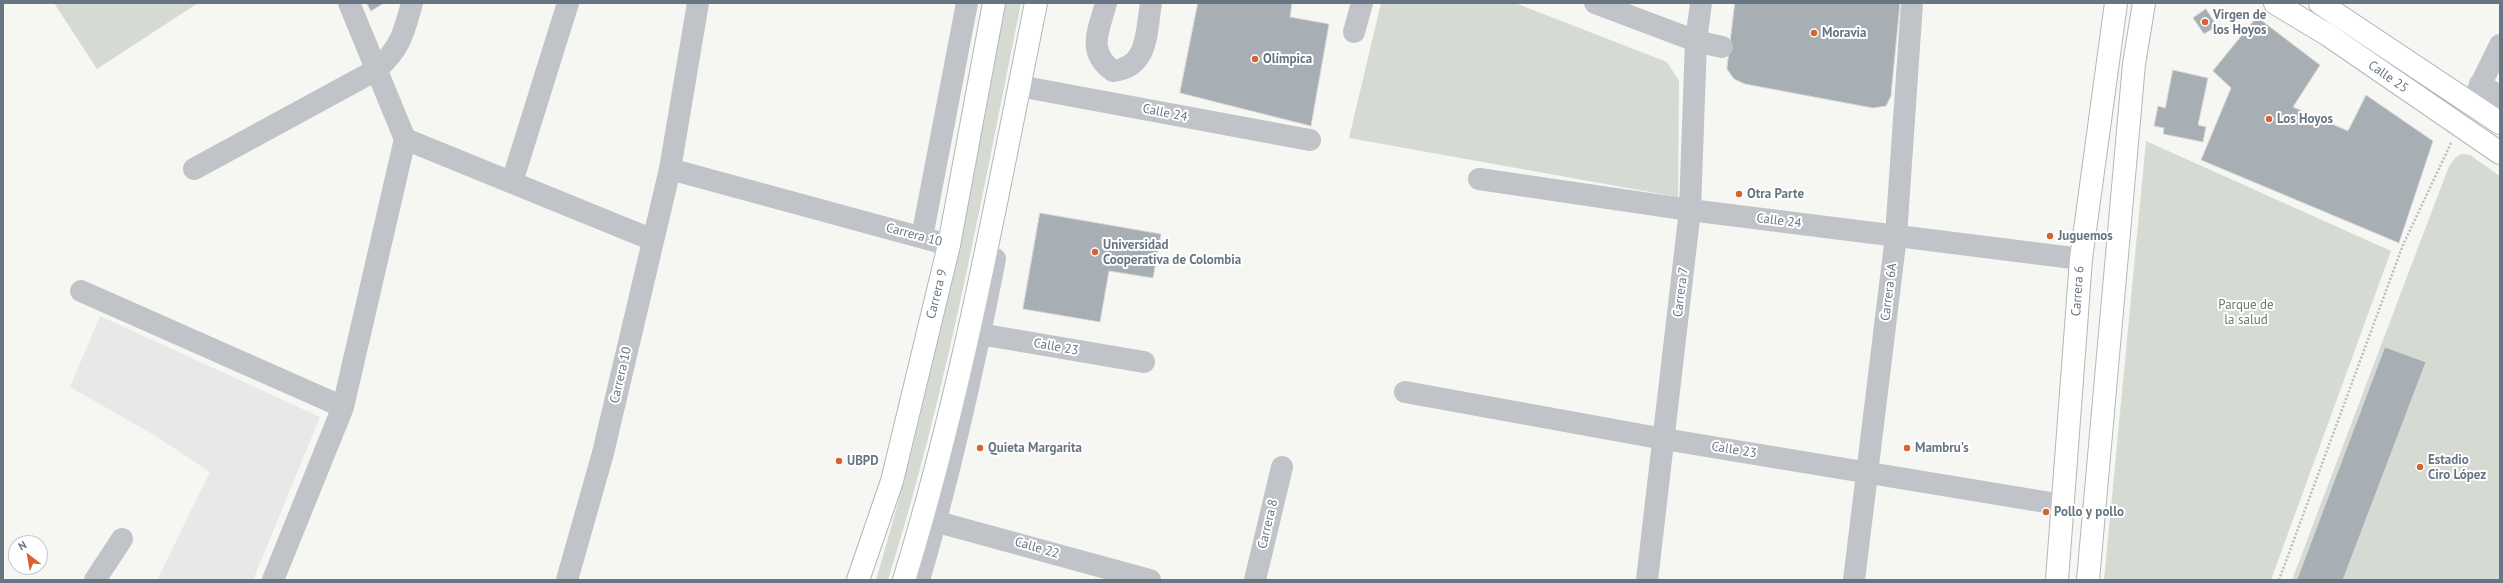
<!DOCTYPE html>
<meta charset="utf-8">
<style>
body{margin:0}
#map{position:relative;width:2503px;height:583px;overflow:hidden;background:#f6f6f3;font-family:"PT Sans",sans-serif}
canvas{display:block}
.frame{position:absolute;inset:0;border:4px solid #677582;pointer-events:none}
.north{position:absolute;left:8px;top:535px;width:40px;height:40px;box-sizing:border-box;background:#fff;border:1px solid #c2c8cd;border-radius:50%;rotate:329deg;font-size:11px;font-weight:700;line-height:16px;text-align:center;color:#677582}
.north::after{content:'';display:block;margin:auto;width:14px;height:18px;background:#d66333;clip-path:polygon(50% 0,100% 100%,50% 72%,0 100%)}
</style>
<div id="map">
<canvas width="2503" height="583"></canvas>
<div class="frame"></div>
<div class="north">N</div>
</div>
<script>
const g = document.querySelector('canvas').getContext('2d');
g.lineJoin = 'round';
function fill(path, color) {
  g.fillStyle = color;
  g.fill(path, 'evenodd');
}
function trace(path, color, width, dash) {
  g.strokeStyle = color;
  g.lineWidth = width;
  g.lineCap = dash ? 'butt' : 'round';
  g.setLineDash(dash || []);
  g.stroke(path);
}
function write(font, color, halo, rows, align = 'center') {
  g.font = font + ' "PT Sans",sans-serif';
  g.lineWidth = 4;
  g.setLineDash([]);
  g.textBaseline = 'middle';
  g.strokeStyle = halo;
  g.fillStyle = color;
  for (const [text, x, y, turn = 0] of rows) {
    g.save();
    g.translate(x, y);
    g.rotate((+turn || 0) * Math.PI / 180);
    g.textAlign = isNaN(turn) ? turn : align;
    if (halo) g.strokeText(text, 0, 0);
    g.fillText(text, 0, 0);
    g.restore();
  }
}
const built = new Path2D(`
 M 100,316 L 320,417 L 253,580 L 157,580 L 210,472 L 154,435 L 70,387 Z`);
const green = new Path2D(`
 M 54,3 L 198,3 L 97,69 Z
 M 1003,3 L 1021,3 C 982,196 947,392 888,580 L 876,580 C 933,391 967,197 1003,3 Z
 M 1381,3 L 1515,3 L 1667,62 L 1679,81 L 1678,197 L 1349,138 Z
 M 2146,141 L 2391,251 L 2271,580 L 2104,580 Z
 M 2462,154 L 2470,155 L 2500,176 L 2500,580 L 2292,580 L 2449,166 L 2456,157 Z`);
const building = new Path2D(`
 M 367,3 L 384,3 L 371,11 Z
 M 1198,3 L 1292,3 L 1290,17 L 1329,24 L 1311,126 L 1180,93 Z
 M 1735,3 L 1900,3 L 1892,85 L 1891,96 L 1886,106 L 1873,108 L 1745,84 L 1734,79 L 1727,69 Z
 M 2206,9 L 2217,26 L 2204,34 L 2193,18 Z
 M 2257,17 L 2320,65 L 2293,107 L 2348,131 L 2366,95 L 2433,141 L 2399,243 L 2201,160 L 2231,88 L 2213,71 Z
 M 2173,70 L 2208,78 L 2198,125 L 2206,127 L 2203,142 L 2163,134 L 2164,128 L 2154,126 L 2158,106 L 2165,108 Z
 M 1040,213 L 1161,234 L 1153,278 L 1109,271 L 1100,322 L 1023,309 Z
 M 2385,347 L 2426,362 L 2343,580 L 2297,580 Z`);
const path = new Path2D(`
 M 2279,580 L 2403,245 L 2451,143`);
const minor = new Path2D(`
 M 1106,3 C 1099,30 1086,51 1113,71 C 1149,67 1146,32 1151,3
 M 1595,3 L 1696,41 L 1722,47
 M 1354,32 L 1362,3
 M 2480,84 L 2500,97
 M 1019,86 L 1310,140
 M 2471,104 L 2500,45
 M 405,139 L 653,240
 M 194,169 L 376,70 C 400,49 404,33 412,3
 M 670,169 L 949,245
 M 1479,179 L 1690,210 L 2081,259
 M 512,182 L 568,3
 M 922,237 L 967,3
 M 81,291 L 343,407
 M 968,332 L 1144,362
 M 1405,392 L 1664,439 L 2063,505
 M 923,518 L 1150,580
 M 95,580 L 122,539
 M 273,580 L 343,407 L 405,139 L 349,3
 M 567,580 L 603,453 L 670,169 L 698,3
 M 919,580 C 950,475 974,367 995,259
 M 1255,580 L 1282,467
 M 1647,580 L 1690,210 L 1696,41 L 1701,3
 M 1854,580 L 1896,236 L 1912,3`);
const major = new Path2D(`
 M 2275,3 L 2328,35 L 2500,153
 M 2320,3 L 2500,123
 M 858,580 L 892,481 L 949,245 L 994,3
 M 904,580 C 962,392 997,196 1036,3
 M 2057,580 L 2081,259 L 2116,3
 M 2088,580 L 2134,64 L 2144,3`);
const markers = [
 [2205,22,4,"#d66333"],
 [1814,33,4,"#d66333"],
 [1255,59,4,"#d66333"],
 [2269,119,4,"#d66333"],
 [1739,194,4,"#d66333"],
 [2050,236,4,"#d66333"],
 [1095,252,4,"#d66333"],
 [980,448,4,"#d66333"],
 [1907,448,4,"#d66333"],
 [839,461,4,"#d66333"],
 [2420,467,4,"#d66333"],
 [2046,512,4,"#d66333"]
];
const poiNames = [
 ["Virgen de",2213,15],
 ["los Hoyos",2213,30],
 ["Moravia",1822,33],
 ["Olímpica",1263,59],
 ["Los Hoyos",2277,119],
 ["Otra Parte",1747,194],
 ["Juguemos",2058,236],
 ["Universidad",1103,245],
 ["Cooperativa de Colombia",1103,260],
 ["Quieta Margarita",988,448],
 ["Mambru's",1915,448],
 ["Estadio",2428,460],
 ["Ciro López",2428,475],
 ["UBPD",847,461],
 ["Pollo y pollo",2054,512]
];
const streetNames = [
 ["Calle 25",2388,77,35],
 ["Calle 24",1165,113,11],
 ["Calle 24",1779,221,7],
 ["Carrera 10",914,235,15],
 ["Carrera 6",2078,291,-86],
 ["Carrera 7",1681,292,-83],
 ["Carrera 6A",1889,292,-83],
 ["Carrera 9",937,294,-76],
 ["Calle 23",1056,347,10],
 ["Carrera 10",621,375,-77],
 ["Calle 23",1734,450,9],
 ["Carrera 8",1268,524,-77],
 ["Calle 22",1037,548,16]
];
const parkNames = [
 ["Parque de",2246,305],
 ["la salud",2246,320]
];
fill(built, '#e7e8e7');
fill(green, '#d5dbd3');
fill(building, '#a7aeb4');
trace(building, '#d8d8d6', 1);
trace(major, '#b3b7bb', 24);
trace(path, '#babcbf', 2.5, [2, 2]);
trace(minor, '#c0c3c7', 22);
trace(major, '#fff', 22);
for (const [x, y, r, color] of markers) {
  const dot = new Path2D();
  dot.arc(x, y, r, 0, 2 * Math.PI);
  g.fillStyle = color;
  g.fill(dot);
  trace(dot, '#fff', 1.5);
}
write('bold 13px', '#677582', '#fff', poiNames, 'left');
write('13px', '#677582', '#fff', streetNames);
write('13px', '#697a66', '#fff', parkNames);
</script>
